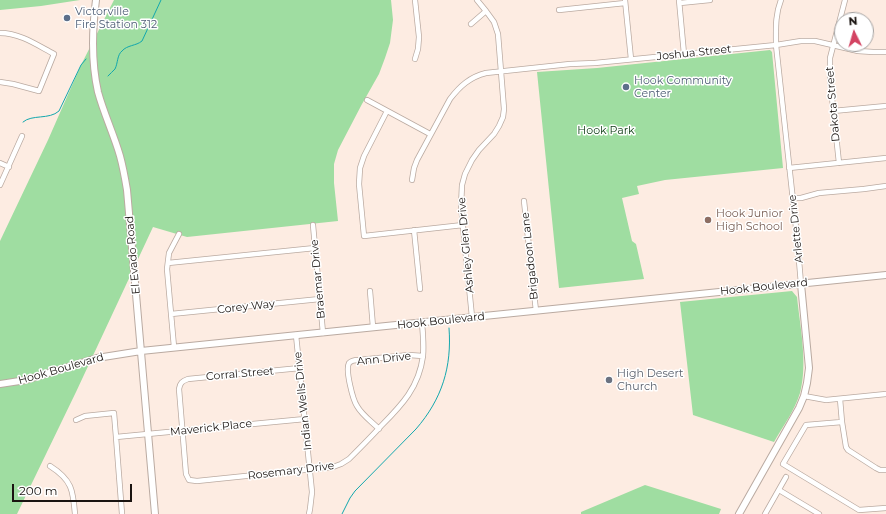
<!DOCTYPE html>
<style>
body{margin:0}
#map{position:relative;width:886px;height:514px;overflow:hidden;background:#fdece2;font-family:Montserrat,sans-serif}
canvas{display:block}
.north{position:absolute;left:834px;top:12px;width:40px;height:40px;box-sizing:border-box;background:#fff;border:1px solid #a3a1a0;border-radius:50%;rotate:355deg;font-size:11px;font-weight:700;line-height:16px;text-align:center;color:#1a1411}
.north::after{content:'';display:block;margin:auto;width:14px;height:18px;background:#d34362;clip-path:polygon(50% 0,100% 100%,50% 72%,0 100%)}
.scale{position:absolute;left:12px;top:484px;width:120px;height:18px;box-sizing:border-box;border:2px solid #1a1411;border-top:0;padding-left:5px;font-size:12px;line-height:14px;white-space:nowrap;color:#1a1411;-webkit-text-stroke:3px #fff;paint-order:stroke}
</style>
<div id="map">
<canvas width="886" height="514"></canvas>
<div class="north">N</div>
<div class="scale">200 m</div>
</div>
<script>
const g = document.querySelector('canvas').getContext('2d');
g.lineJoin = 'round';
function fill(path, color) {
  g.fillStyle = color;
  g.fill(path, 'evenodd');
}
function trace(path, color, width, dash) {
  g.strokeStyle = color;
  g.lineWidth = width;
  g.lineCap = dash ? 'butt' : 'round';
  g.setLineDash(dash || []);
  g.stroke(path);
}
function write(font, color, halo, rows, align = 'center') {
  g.font = font + ' Montserrat,sans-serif';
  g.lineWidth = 3;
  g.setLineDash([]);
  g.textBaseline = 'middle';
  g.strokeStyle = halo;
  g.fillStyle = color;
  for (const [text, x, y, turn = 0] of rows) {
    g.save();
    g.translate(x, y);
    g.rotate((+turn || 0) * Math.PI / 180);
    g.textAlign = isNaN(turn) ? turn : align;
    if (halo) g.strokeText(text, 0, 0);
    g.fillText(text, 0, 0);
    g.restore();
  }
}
const green = new Path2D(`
 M 0,0 L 80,0 L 41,6 L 0,10 Z
 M 114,0 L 391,0 L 393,20 L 390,43 L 385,58 L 379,74 L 362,104 L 338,150 L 334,164 L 334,183 L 338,221 L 187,237 L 153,227 L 76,392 L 17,514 L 0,514 L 0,241 L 48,140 L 81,65 Z
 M 770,50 L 772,52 L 783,168 L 665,180 L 637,186 L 639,194 L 622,198 L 632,241 L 636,244 L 644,279 L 559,288 L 537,72 L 597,68 Z
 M 792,291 L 797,297 C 800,326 808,364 800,393 C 795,410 783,426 774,442 L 693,415 L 680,302 Z
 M 645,485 L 721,509 L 719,514 L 581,514 L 581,512 Z`);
const stream = new Path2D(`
 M 108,76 C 110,74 113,71 115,69 C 118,63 117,55 122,51 C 127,45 136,46 142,41 L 161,0
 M 23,122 C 32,114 49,120 59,111 L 81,65 L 86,59
 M 342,514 L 350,498 L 355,491 L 416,429 C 442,399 452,367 449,328`);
const street = new Path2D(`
 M 625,0 L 631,59
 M 679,0 L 684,54
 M 781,0 C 775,15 776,29 776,45 L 797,237 L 801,284
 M 680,3 L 710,0
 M 559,10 L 625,3
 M 471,24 L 486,11
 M 0,33 C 20,33 37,45 54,54 L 39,91 L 13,84 L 0,82
 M 415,59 L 418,49 L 419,37 L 415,0
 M 367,100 L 430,134
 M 387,111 L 364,156 L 360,168 L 359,184 L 364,236 L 463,225
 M 833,111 L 886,106
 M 0,163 L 9,167
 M 839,163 L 830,79 L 830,58 L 845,0
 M 789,168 L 886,158
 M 412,180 L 414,168 L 417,160 L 450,99 C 460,86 470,77 486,73 L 570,64 L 595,63 L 776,45 L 801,41 L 815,41 L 858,51 L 873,52 L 886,52
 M 0,185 L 22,136
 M 793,198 L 801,198 L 819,193 L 864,189 L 886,186
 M 524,201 L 536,311
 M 313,225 L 323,333
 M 414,230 L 420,289
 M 168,263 L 315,248
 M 370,291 L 373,327
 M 171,314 L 320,299
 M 472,317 L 461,206 L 462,185 L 465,174 L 472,160 L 479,150 L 494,134 L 499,126 L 503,117 L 504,109 L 498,34 L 494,22 L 486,11 L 477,0
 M 296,335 L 312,492 L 310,509 L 309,514
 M 174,347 L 167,269 L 169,253 L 179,234
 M 300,368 L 188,379 C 182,381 180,383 179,389 L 186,474 L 189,480 L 197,481 L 333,467 L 341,464 L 349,459 C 360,448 371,437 381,426 C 402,405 419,387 423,356 C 424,345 423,334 422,323
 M 804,396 L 826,400 L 886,394
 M 840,399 L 842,422 L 806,425 L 783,464 L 859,510 L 886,508
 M 76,420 L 85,416 L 114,413 L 116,437 L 122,514
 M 842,422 L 846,447 L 848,450 L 876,468 L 880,470 L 886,470
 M 379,429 C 372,422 362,415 357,406 C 353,400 345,370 349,363 C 351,361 355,360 358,360 L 409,355 L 423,356
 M 116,437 L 305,419
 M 50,466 C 72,480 73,490 75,514
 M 779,490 L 819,514
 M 765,514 L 786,477`);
const secondary = new Path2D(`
 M 96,0 C 92,31 91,61 98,92 C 104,114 114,135 120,156 C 123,167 125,178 127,190 L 155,514
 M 0,384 L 26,380 L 97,358 L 141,351 L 886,275
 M 739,514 L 799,408 L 804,396 L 807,383 L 809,368 L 801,284`);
const markers = [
 [67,18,4,"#5c6f8a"],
 [626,87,4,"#5c6f8a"],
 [708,220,4,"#8d6e63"],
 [609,380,4,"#6b7280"]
];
const serviceNames = [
 ["Victorville",75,12],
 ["Fire Station 312",75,25],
 ["Hook Community",634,81],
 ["Center",634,94]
];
const streetNames = [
 ["Joshua Street",694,53,-6],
 ["Dakota Street",833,104,-95],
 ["Arlette Drive",796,229,-96],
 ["Ashley Glen Drive",466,245,-95],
 ["El Evado Road",133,255,-95],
 ["Brigadoon Lane",530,256,-96],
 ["Braemar Drive",318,279,-95],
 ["Hook Boulevard",764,287,-6],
 ["Corey Way",246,307,-6],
 ["Hook Boulevard",441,321,-6],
 ["Ann Drive",384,359,-6],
 ["Hook Boulevard",61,369,-16],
 ["Corral Street",240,374,-5],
 ["Indian Wells Drive",303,401,-96],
 ["Maverick Place",211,428,-6],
 ["Rosemary Drive",291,471,-7]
];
const parkNames = [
 ["Hook Park",606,131]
];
const educationNames = [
 ["Hook Junior",716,214],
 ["High School",716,227]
];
const worshipNames = [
 ["High Desert",617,374],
 ["Church",617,387]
];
fill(green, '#9fdda1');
trace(stream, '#13a7ad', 1);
trace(street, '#baaaa1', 6);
trace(secondary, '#baaaa1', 8);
trace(street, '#fff', 4.5);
trace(secondary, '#fff', 6);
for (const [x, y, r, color] of markers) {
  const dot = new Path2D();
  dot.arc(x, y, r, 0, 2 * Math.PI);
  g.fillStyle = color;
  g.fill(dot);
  trace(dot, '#fff', 1.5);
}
write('11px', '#4e5e75', '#fff', serviceNames, 'left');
write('11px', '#1a1411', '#fff', streetNames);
write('11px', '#08380f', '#fff', parkNames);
write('11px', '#785e54', '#fff', educationNames, 'left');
write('11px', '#5b616d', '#fff', worshipNames, 'left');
</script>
